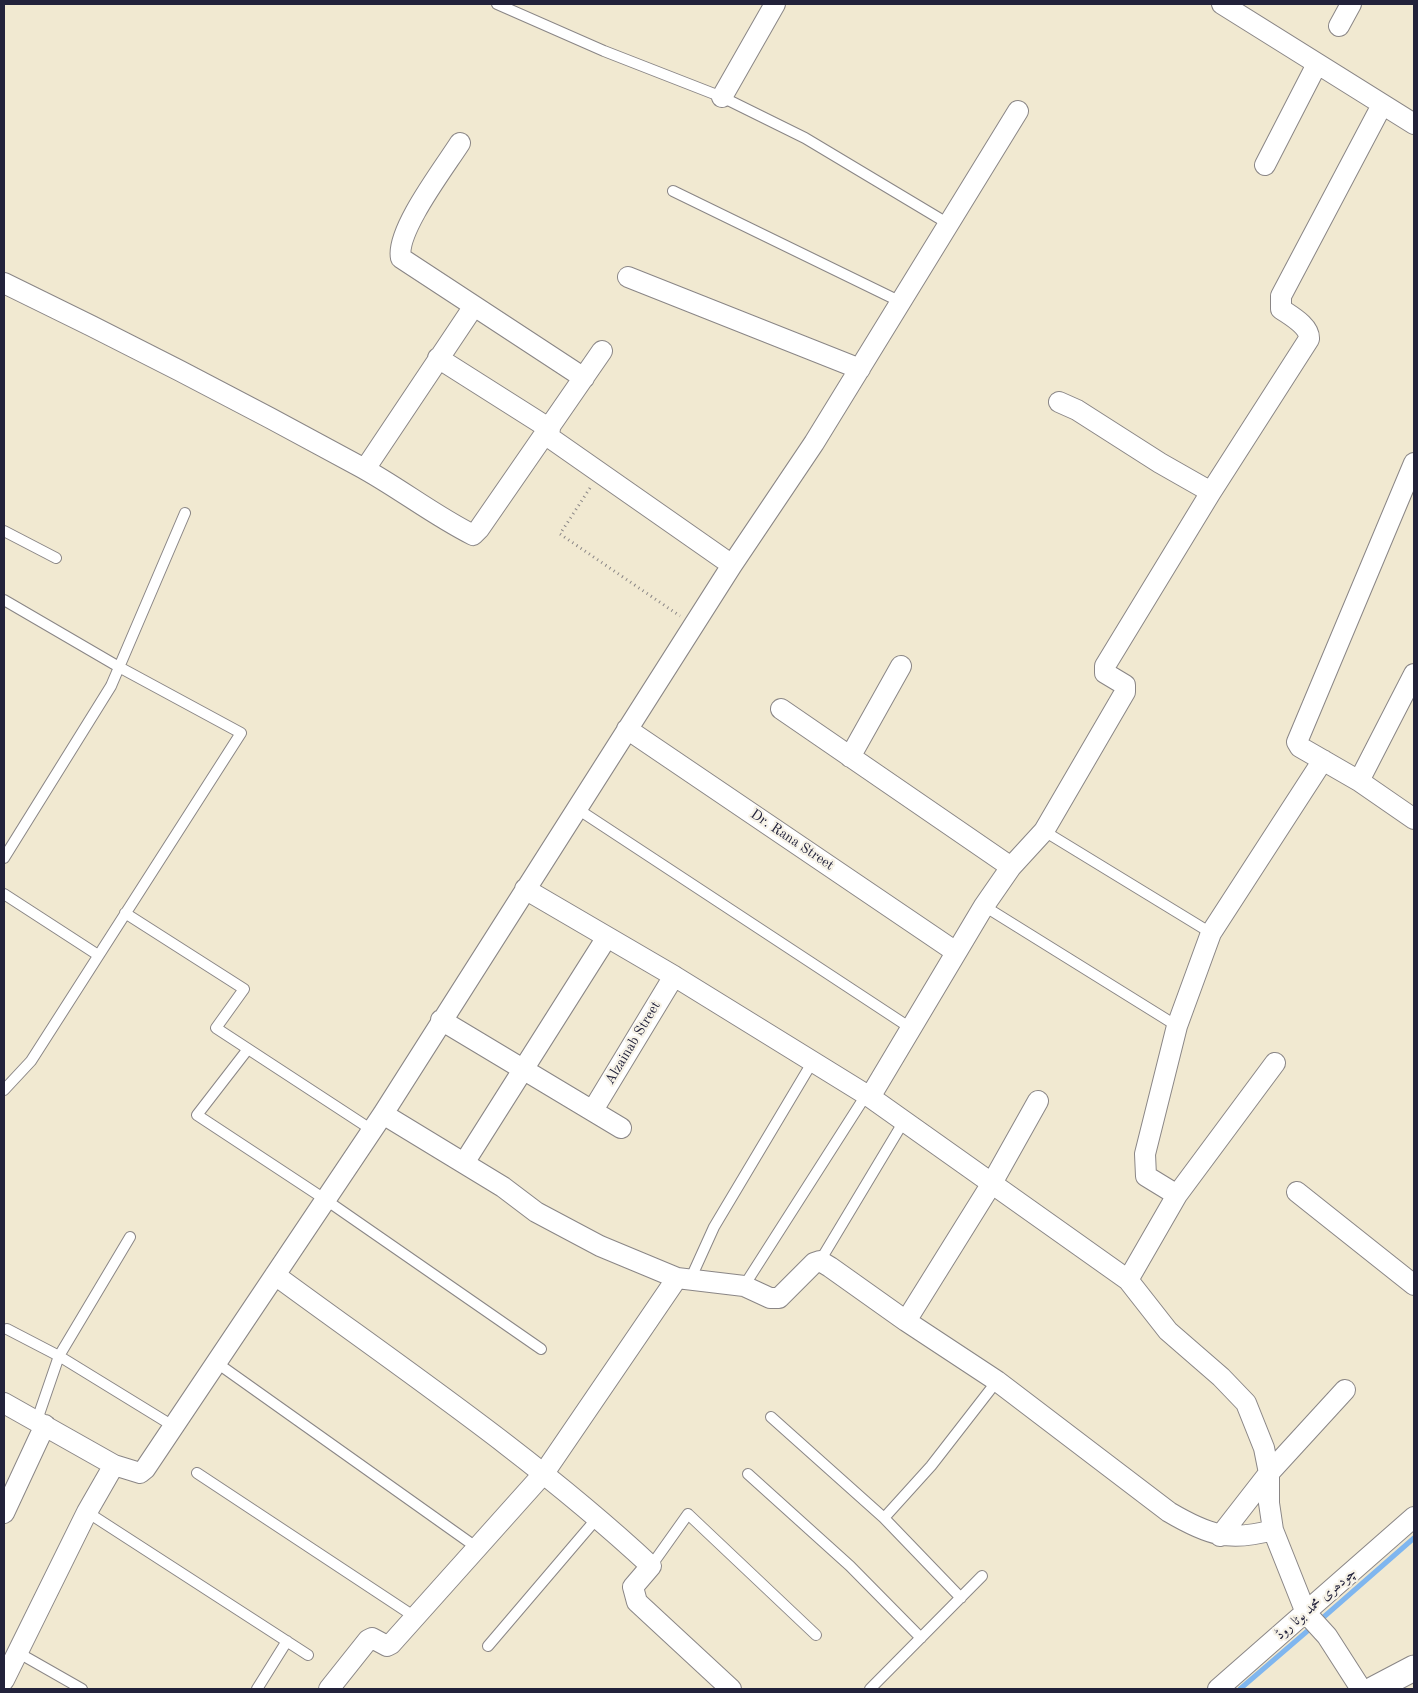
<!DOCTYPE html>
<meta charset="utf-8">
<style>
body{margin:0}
#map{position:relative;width:1418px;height:1693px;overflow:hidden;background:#f1e9d1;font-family:"Old Standard TT",serif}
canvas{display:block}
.frame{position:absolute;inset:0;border:5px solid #22223b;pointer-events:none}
</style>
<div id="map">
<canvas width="1418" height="1693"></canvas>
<div class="frame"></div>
</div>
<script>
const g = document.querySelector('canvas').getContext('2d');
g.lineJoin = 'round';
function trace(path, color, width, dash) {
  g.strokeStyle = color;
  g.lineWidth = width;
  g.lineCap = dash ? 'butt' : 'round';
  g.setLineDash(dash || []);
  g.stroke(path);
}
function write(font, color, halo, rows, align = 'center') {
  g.font = font + ' "Old Standard TT",Amiri,serif';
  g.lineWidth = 4.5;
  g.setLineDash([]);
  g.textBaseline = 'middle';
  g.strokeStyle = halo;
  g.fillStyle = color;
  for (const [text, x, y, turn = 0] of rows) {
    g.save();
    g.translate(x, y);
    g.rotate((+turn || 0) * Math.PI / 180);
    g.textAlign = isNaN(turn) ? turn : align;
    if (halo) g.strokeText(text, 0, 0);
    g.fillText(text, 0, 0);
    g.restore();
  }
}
const stream = new Path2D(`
 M 1318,1622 L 1414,1538
 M 1240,1689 L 1312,1627`);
const path = new Path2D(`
 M 590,488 L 560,534 L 680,616`);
const service = new Path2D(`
 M 497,4 L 604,51 L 722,97 L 805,138 L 947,223
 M 673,191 L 901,302
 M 4,531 L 56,558
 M 4,600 L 119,667 L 241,733 L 31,1061 L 4,1090
 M 576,808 L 912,1029
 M 1044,831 L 1211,933
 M 4,858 L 111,686 L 185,513
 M 4,894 L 98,955
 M 984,906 L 1177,1026
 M 125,913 L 244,989 L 216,1028 L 372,1130
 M 248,1049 L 197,1115 L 326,1200 L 541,1349
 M 820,1261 L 904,1121
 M 690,1280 L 714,1227 L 813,1061
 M 744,1286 L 866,1095
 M 7,1329 L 59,1356 L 173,1426
 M 217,1363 L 476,1547
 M 771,1417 L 884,1518 L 961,1598
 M 37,1420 L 59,1356 L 130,1237
 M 197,1473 L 415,1617
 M 748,1474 L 850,1566 L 921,1638
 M 87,1512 L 308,1655
 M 884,1518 L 931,1466 L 997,1381
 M 651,1566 L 688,1514 L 816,1635
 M 488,1646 L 598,1517
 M 17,1652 L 82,1689
 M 257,1689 L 287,1641
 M 870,1689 L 982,1576`);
const minor = new Path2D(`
 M 1222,4 L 1414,124
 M 1339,26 L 1351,4
 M 722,97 L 775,4
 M 460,143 C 444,168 395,232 401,258 L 584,378
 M 1265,165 L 1317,64
 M 628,277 L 860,369
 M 4,283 C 124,341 242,402 359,466 C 398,487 433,515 473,535 L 479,529 L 602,351
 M 438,358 L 550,429
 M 1059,402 L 1077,410 L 1160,463 L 1211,492
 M 546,435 L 732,565
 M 1414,463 L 1297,742 L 1300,747 L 1359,781 L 1414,819
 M 365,469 L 474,306
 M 781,709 L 1011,867
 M 627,729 L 956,952
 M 850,757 L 901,666
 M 1359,781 L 1414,674
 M 525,889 L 674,976 L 870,1097 L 1128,1280 L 1168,1331 L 1221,1377 L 1246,1403 L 1264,1448 L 1269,1473 L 1269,1503 L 1273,1530
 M 441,1020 L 621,1128
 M 870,1097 L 984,906 L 1011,867 L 1044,831 L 1125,692 L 1125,685 L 1105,673 L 1105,666 L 1211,492 L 1309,339 C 1310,326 1291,316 1281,309 L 1281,296 L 1382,105
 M 593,1110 L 674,976
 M 383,1114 L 503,1187 L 536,1212 L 600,1246 L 677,1278 L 744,1286 L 770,1298 L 779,1298 L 814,1263 L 820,1261 L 830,1267 L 906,1321 L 997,1381 L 1169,1512 C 1208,1535 1229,1542 1273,1530 L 1306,1613 L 1327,1636 L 1361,1689
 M 464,1163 L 607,937
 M 1297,1192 L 1414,1285
 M 1177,1195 L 1146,1176 L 1145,1154 L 1177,1026 L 1211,933 L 1323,760
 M 275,1275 C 403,1369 535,1458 651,1566 L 633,1587 L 637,1602 L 731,1689
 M 1128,1280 L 1177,1195 L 1275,1063
 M 906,1321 L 992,1183 L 1038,1101
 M 4,1403 L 114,1465 L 140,1473 L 145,1469 L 383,1114 L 732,565 L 814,443 L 1018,111
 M 4,1513 L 45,1425
 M 1220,1536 L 1269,1473 L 1345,1390
 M 4,1680 L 87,1512 L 114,1465
 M 329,1689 L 368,1640 L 372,1638 L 387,1646 L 391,1644 L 544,1473 L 677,1278
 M 1218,1689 L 1414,1517`);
const tertiary = new Path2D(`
 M 1374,1689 L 1414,1668`);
const streetNames = [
 ["Dr. Rana Street",792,840,34],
 ["Alzainab Street",633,1043,-59],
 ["چودھری محمد بوٹا روڈ",1316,1604,-41]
];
trace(stream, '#7fb6ef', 5);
trace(service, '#8a8686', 12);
trace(minor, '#8a8686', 22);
trace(tertiary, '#8a8686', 27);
trace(path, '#8a8686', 3, [1, 4]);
trace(service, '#fff', 10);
trace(minor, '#fff', 20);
trace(tertiary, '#fff', 25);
write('14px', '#22223b', '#f7f3e8', streetNames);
</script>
